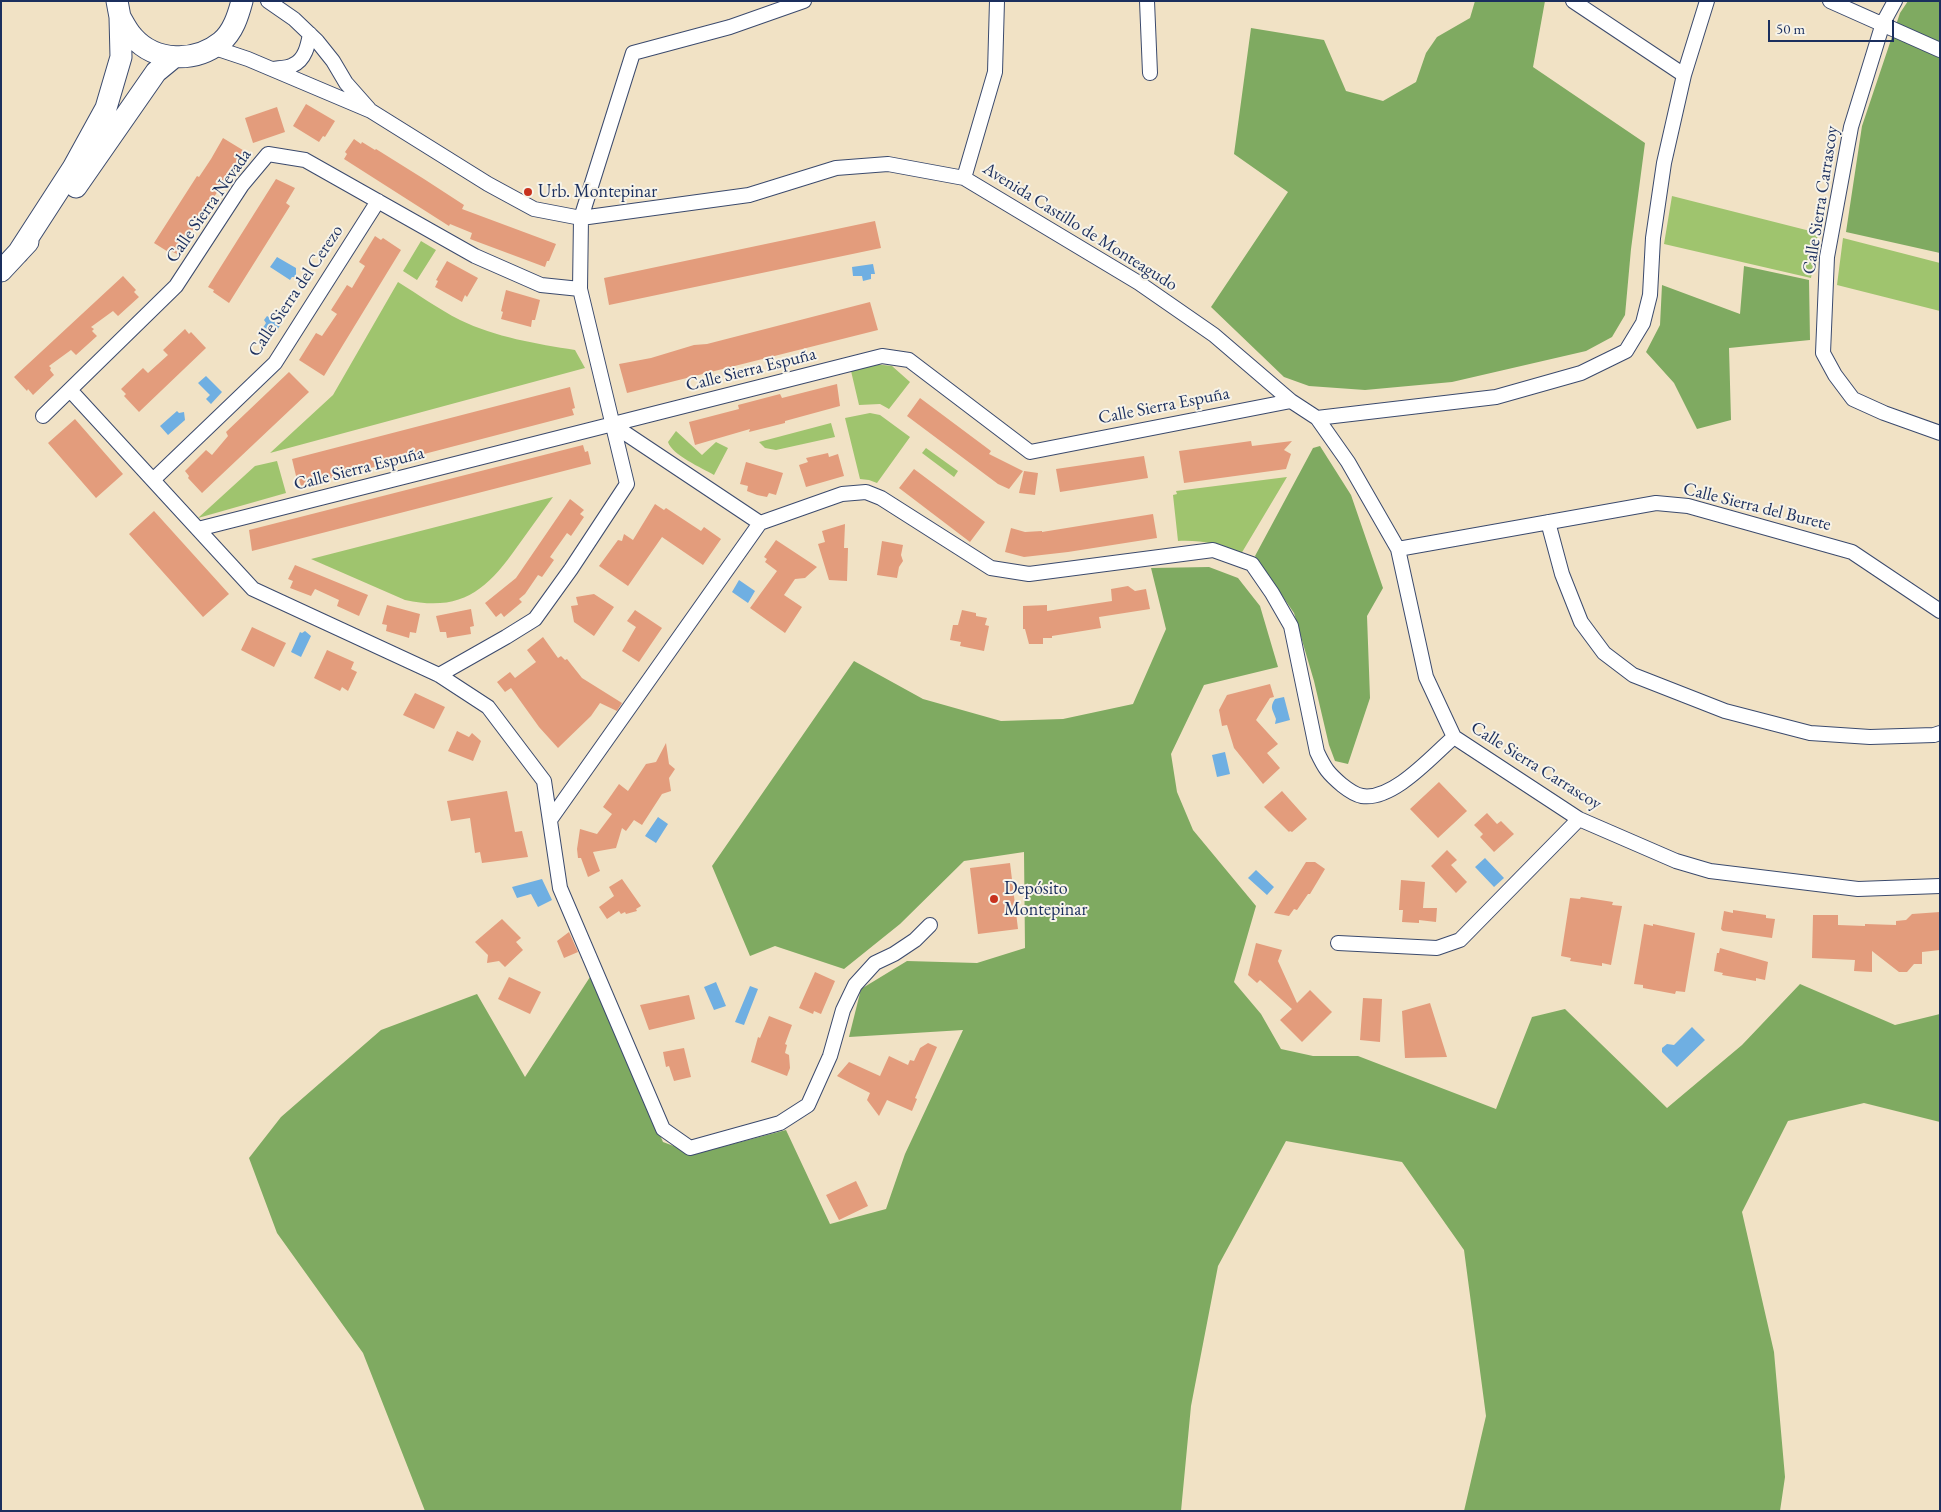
<!DOCTYPE html>
<meta charset="utf-8">
<style>
body{margin:0}
#map{position:relative;width:1941px;height:1512px;overflow:hidden;background:#f1e2c5;font-family:"EB Garamond",serif}
canvas{display:block}
.frame{position:absolute;inset:0;border:2px solid #1b2f5e;pointer-events:none}
.scale{position:absolute;left:1768px;top:20px;width:126px;height:22px;box-sizing:border-box;border:2px solid #1b2f5e;border-top:0;padding-left:6px;font-size:15px;line-height:18px;white-space:nowrap;color:#1b2f5e;-webkit-text-stroke:4px #f7f3e8;paint-order:stroke}
</style>
<div id="map">
<canvas width="1941" height="1512"></canvas>
<div class="frame"></div>
<div class="scale">50 m</div>
</div>
<script>
const g = document.querySelector('canvas').getContext('2d');
g.lineJoin = 'round';
function fill(path, color) {
  g.fillStyle = color;
  g.fill(path, 'evenodd');
}
function trace(path, color, width, dash) {
  g.strokeStyle = color;
  g.lineWidth = width;
  g.lineCap = dash ? 'butt' : 'round';
  g.setLineDash(dash || []);
  g.stroke(path);
}
function write(font, color, halo, rows, align = 'center') {
  g.font = font + ' "EB Garamond",serif';
  g.lineWidth = 4;
  g.setLineDash([]);
  g.textBaseline = 'middle';
  g.strokeStyle = halo;
  g.fillStyle = color;
  for (const [text, x, y, turn = 0] of rows) {
    g.save();
    g.translate(x, y);
    g.rotate((+turn || 0) * Math.PI / 180);
    g.textAlign = isNaN(turn) ? turn : align;
    if (halo) g.strokeText(text, 0, 0);
    g.fillText(text, 0, 0);
    g.restore();
  }
}
const green = new Path2D(`
 M 1672,196 L 1818,233 L 1811,278 L 1664,244 Z
 M 1843,238 L 1940,263 L 1940,311 L 1837,285 Z
 M 421,241 L 436,250 L 417,280 L 403,271 Z
 M 398,282 C 418,294 438,309 460,320 C 495,337 537,344 575,350 L 585,368 L 270,453 L 333,395 Z
 M 874,364 L 892,366 L 910,382 L 889,409 L 880,404 L 859,405 L 851,371 Z
 M 870,413 L 880,415 L 910,437 L 877,483 L 869,480 L 860,479 L 845,418 Z
 M 831,423 L 835,437 L 776,450 L 765,448 L 759,442 Z
 M 676,431 L 702,455 L 716,442 L 728,448 L 714,475 C 702,468 672,455 668,442 Z
 M 926,448 L 958,471 L 954,477 L 922,453 Z
 M 277,461 L 286,493 L 198,518 L 255,466 Z
 M 1287,477 L 1241,554 C 1219,544 1202,540 1178,541 L 1173,495 L 1177,494 L 1176,491 Z
 M 553,497 C 541,514 529,530 517,547 C 486,591 461,612 405,600 L 311,559 Z`);
const forest = new Path2D(`
 M 1475,1 L 1545,1 L 1533,67 L 1645,143 L 1631,249 L 1625,315 L 1612,337 L 1586,351 L 1452,382 L 1365,390 L 1309,386 L 1284,377 L 1211,307 L 1288,192 L 1234,154 L 1251,28 L 1324,40 L 1346,91 L 1383,101 L 1416,82 L 1426,53 L 1437,37 L 1470,18 Z
 M 1908,1 L 1940,1 L 1940,253 L 1846,232 L 1862,126 L 1900,13 Z
 M 1744,266 L 1809,280 L 1810,340 L 1729,348 L 1731,420 L 1697,429 L 1674,383 L 1646,352 L 1660,325 L 1662,285 L 1740,314 Z
 M 1320,446 L 1351,495 L 1383,588 L 1367,616 L 1370,698 L 1348,764 L 1335,761 L 1329,745 L 1314,681 L 1294,613 L 1255,556 L 1313,448 Z
 M 1209,567 L 1238,578 L 1260,606 L 1278,667 L 1204,685 L 1171,754 L 1177,792 L 1193,830 L 1256,906 L 1234,982 L 1261,1014 L 1281,1049 L 1313,1056 L 1358,1056 L 1496,1109 L 1532,1017 L 1565,1009 L 1667,1108 L 1742,1045 L 1800,984 L 1895,1025 L 1940,1014 L 1940,1122 L 1864,1103 L 1788,1121 L 1742,1212 L 1774,1352 L 1785,1477 L 1780,1511 L 1464,1511 L 1486,1416 L 1464,1250 L 1402,1162 L 1286,1141 L 1218,1266 L 1191,1406 L 1181,1511 L 425,1511 L 363,1353 L 277,1233 L 249,1158 L 281,1117 L 381,1030 L 477,994 L 525,1077 L 590,977 L 663,1142 L 695,1154 L 786,1130 L 830,1224 L 886,1209 L 905,1154 L 963,1030 L 849,1037 L 861,989 L 907,961 L 977,963 L 1025,948 L 1024,852 L 964,861 L 900,924 L 844,969 L 775,946 L 750,956 L 712,866 L 854,661 L 923,699 L 1001,721 L 1063,719 L 1133,704 L 1166,629 L 1151,568 Z`);
const water = new Path2D(`
 M 277,257 L 296,268 L 296,277 L 292,277 L 290,280 L 270,267 Z
 M 873,264 L 875,274 L 871,274 L 871,279 L 863,281 L 862,276 L 853,276 L 852,267 Z
 M 267,316 L 281,324 L 270,341 L 259,334 L 266,323 L 264,320 Z
 M 206,376 L 222,392 L 211,404 L 206,399 L 210,395 L 198,383 Z
 M 177,411 L 179,413 L 184,412 L 185,420 L 168,435 L 160,426 Z
 M 739,580 L 755,591 L 748,603 L 732,592 Z
 M 305,631 L 311,636 L 301,657 L 291,652 L 300,632 L 302,633 Z
 M 1284,697 L 1290,720 L 1275,724 L 1276,719 C 1273,710 1269,708 1275,699 Z
 M 1225,752 L 1230,774 L 1217,777 L 1212,755 Z
 M 658,817 L 668,824 L 656,843 L 645,836 Z
 M 1485,858 L 1504,878 L 1494,887 L 1475,867 Z
 M 1256,870 L 1274,887 L 1267,895 L 1248,878 Z
 M 542,879 L 552,900 L 538,907 L 531,894 L 517,898 L 512,887 Z
 M 716,982 L 726,1006 L 714,1010 L 704,987 Z
 M 750,986 L 758,989 L 744,1025 L 735,1022 Z
 M 1692,1027 L 1705,1040 L 1677,1067 L 1662,1052 L 1662,1048 L 1667,1044 L 1674,1045 Z`);
const building = new Path2D(`
 M 306,104 L 335,121 L 325,137 L 323,136 L 319,142 L 293,126 Z
 M 277,107 L 285,132 L 253,143 L 245,118 Z
 M 223,138 L 246,152 L 229,178 L 227,177 L 177,254 L 171,251 L 170,253 L 154,243 L 197,176 L 199,177 L 211,159 Z
 M 354,139 L 361,144 L 362,142 L 375,150 L 376,149 L 424,179 L 464,205 L 462,209 L 556,244 L 549,261 L 547,261 L 545,267 L 470,239 L 472,233 L 450,224 L 449,226 L 344,159 L 347,154 L 345,152 Z
 M 276,179 L 295,188 L 286,203 L 290,206 L 229,303 L 213,292 L 214,290 L 208,287 Z
 M 875,221 L 881,248 L 609,305 L 604,278 Z
 M 375,236 L 381,240 L 383,238 L 401,250 L 324,376 L 299,360 L 316,333 L 322,336 L 337,314 L 331,310 L 347,285 L 352,288 L 365,266 L 359,262 Z
 M 447,261 L 478,278 L 467,297 L 465,295 L 462,302 L 435,287 L 438,281 L 436,280 Z
 M 123,276 L 136,290 L 134,292 L 139,297 L 118,316 L 113,311 L 91,327 L 94,329 L 92,331 L 97,336 L 76,355 L 71,350 L 49,366 L 51,368 L 50,370 L 54,375 L 33,395 L 28,389 L 27,391 L 14,377 Z
 M 506,290 L 540,300 L 535,320 L 532,320 L 531,327 L 501,319 L 503,312 L 501,311 Z
 M 870,302 L 878,330 L 627,393 L 619,364 L 651,358 L 694,345 L 707,344 Z
 M 185,329 L 189,334 L 191,332 L 206,348 L 139,412 L 124,396 L 126,394 L 121,389 L 143,368 L 148,373 L 168,355 L 163,350 Z
 M 289,372 L 309,392 L 202,493 L 188,478 L 189,476 L 185,471 L 206,450 L 212,455 L 228,436 L 226,432 Z
 M 837,384 L 840,406 L 785,421 L 785,423 L 749,432 L 750,429 L 695,445 L 689,422 L 739,409 L 738,405 L 780,394 L 782,398 Z
 M 570,387 L 575,408 L 572,409 L 574,415 L 301,486 L 299,479 L 297,480 L 292,459 Z
 M 920,398 L 991,451 L 989,454 L 1023,471 L 1009,489 L 998,484 L 907,416 Z
 M 75,419 L 123,474 L 96,498 L 48,443 Z
 M 1251,441 L 1252,446 L 1292,441 L 1284,450 L 1291,454 L 1286,469 L 1184,483 L 1179,451 Z
 M 583,445 L 585,452 L 588,451 L 591,464 L 252,551 L 249,530 Z
 M 828,453 L 829,457 L 838,454 L 844,476 L 806,487 L 799,465 L 808,462 L 806,458 Z
 M 1144,456 L 1148,478 L 1060,492 L 1056,469 Z
 M 746,462 L 783,473 L 776,495 L 769,493 L 767,497 L 757,495 L 747,491 L 748,486 L 740,484 Z
 M 914,469 L 985,522 L 970,542 L 899,488 Z
 M 1024,471 L 1038,473 L 1035,495 L 1019,493 Z
 M 570,499 L 584,510 L 580,514 L 584,517 L 571,536 L 567,533 L 550,557 L 554,560 L 542,577 L 538,575 L 525,594 L 519,599 L 522,602 L 504,617 L 501,613 L 496,617 L 485,603 L 516,578 Z
 M 655,504 L 664,510 L 666,508 L 701,531 L 704,527 L 721,539 L 703,565 L 662,537 L 628,586 L 599,566 L 618,540 L 622,541 L 624,534 L 633,540 Z
 M 154,511 L 229,594 L 203,617 L 129,534 Z
 M 1153,514 L 1157,538 L 1068,552 L 1024,557 L 1005,552 L 1011,528 L 1025,532 L 1042,531 L 1042,532 Z
 M 845,524 L 844,548 L 848,548 L 847,581 L 829,580 L 818,544 L 825,542 L 822,531 Z
 M 776,540 L 817,567 L 805,578 L 795,579 L 784,595 L 802,607 L 785,633 L 750,608 L 777,571 L 765,562 L 767,559 L 764,557 Z
 M 882,541 L 903,545 L 901,555 L 903,561 L 899,567 L 897,578 L 877,575 Z
 M 295,565 L 368,595 L 359,616 L 337,606 L 339,600 L 315,589 L 311,596 L 290,588 L 293,581 L 288,579 Z
 M 1128,586 L 1135,591 L 1146,589 L 1150,609 L 1099,617 L 1101,628 L 1052,636 L 1052,638 L 1043,638 L 1043,644 L 1029,644 L 1025,629 L 1023,629 L 1023,606 L 1047,605 L 1047,611 L 1112,601 L 1111,589 Z
 M 594,594 L 614,607 L 594,636 L 574,622 L 571,606 L 578,605 L 576,597 Z
 M 387,605 L 420,614 L 416,633 L 410,632 L 409,638 L 386,631 L 387,625 L 382,624 Z
 M 471,609 L 474,626 L 470,627 L 471,634 L 447,638 L 446,632 L 440,632 L 436,616 Z
 M 635,610 L 662,628 L 639,662 L 622,651 L 636,627 L 627,621 Z
 M 962,610 L 976,613 L 976,616 L 987,618 L 985,625 L 989,626 L 984,651 L 960,646 L 961,642 L 950,640 L 953,625 L 958,625 Z
 M 252,627 L 286,643 L 274,667 L 241,650 Z
 M 543,637 L 558,658 L 561,656 L 565,660 L 567,659 L 582,678 L 622,703 L 617,711 L 600,703 L 591,716 L 558,748 L 539,727 L 511,688 L 505,692 L 497,682 L 510,672 L 515,678 L 536,662 L 527,650 Z
 M 327,650 L 354,662 L 351,669 L 357,672 L 348,691 L 342,687 L 340,691 L 314,678 Z
 M 1270,684 L 1274,697 L 1270,698 L 1256,720 L 1278,744 L 1267,753 L 1280,768 L 1263,784 L 1234,748 L 1227,725 L 1222,726 L 1219,710 L 1227,695 Z
 M 415,693 L 445,707 L 434,729 L 403,715 Z
 M 457,731 L 469,737 L 472,733 L 481,741 L 473,761 L 448,751 Z
 M 666,743 L 669,764 L 675,769 L 669,778 L 671,791 L 662,794 L 642,825 L 634,820 L 626,831 L 622,828 L 616,848 L 593,852 L 600,871 L 588,877 L 581,858 L 578,858 L 577,849 L 580,829 L 597,834 L 612,814 L 603,807 L 619,784 L 628,791 L 646,764 L 656,762 Z
 M 1439,782 L 1467,811 L 1438,838 L 1410,809 Z
 M 507,791 L 515,832 L 522,831 L 528,857 L 482,863 L 480,852 L 475,853 L 470,818 L 451,821 L 447,801 Z
 M 1282,791 L 1307,819 L 1292,832 L 1290,831 L 1289,832 L 1264,807 Z
 M 1487,813 L 1497,824 L 1501,821 L 1514,834 L 1494,852 L 1480,837 L 1483,834 L 1474,825 Z
 M 1447,850 L 1457,860 L 1451,865 L 1467,882 L 1456,893 L 1431,866 Z
 M 1306,862 L 1315,862 L 1325,869 L 1310,894 L 1308,894 L 1297,910 L 1294,909 L 1289,916 L 1274,913 Z
 M 1010,863 L 1018,929 L 978,934 L 970,868 Z
 M 622,879 L 641,906 L 636,909 L 637,911 L 626,914 L 625,912 L 621,914 L 619,911 L 607,919 L 599,907 L 614,896 L 609,887 Z
 M 1401,880 L 1425,882 L 1423,908 L 1437,908 L 1436,922 L 1419,920 L 1419,923 L 1402,922 L 1403,910 L 1399,910 Z
 M 1581,897 L 1613,902 L 1612,905 L 1622,906 L 1611,965 L 1602,963 L 1602,966 L 1570,961 L 1571,958 L 1561,956 L 1570,898 L 1580,899 Z
 M 1733,910 L 1766,915 L 1766,918 L 1775,919 L 1772,938 L 1723,931 L 1721,929 L 1724,911 L 1733,913 Z
 M 1940,912 L 1940,950 L 1922,952 L 1922,964 L 1914,964 L 1907,972 L 1899,972 L 1872,951 L 1872,972 L 1854,971 L 1855,960 L 1812,958 L 1813,915 L 1838,915 L 1838,925 L 1865,926 L 1865,924 L 1896,925 L 1896,921 L 1906,920 L 1912,914 Z
 M 502,919 L 521,938 L 516,942 L 523,950 L 505,967 L 499,961 L 487,963 L 488,955 L 475,942 Z
 M 1644,924 L 1653,926 L 1653,924 L 1695,933 L 1685,992 L 1676,991 L 1675,994 L 1643,988 L 1643,985 L 1634,984 Z
 M 569,932 L 578,952 L 564,958 L 557,941 Z
 M 1256,943 L 1282,950 L 1278,961 L 1297,1003 L 1310,990 L 1332,1012 L 1302,1042 L 1280,1020 L 1292,1009 L 1260,980 L 1257,983 L 1248,975 Z
 M 1720,948 L 1768,962 L 1765,980 L 1756,978 L 1756,981 L 1722,975 L 1723,973 L 1714,971 L 1717,953 L 1719,953 Z
 M 815,972 L 835,981 L 821,1014 L 814,1011 L 813,1014 L 799,1008 Z
 M 509,977 L 541,992 L 530,1014 L 498,999 Z
 M 689,995 L 695,1019 L 649,1030 L 640,1005 Z
 M 1363,998 L 1382,999 L 1380,1042 L 1360,1040 Z
 M 1430,1003 L 1447,1057 L 1405,1058 L 1402,1011 Z
 M 769,1016 L 792,1025 L 785,1044 L 787,1045 L 785,1053 L 789,1055 L 790,1068 L 787,1076 L 751,1062 L 758,1037 L 760,1038 Z
 M 928,1043 L 937,1047 L 915,1098 L 917,1099 L 912,1111 L 887,1100 L 879,1116 L 867,1100 L 870,1093 L 837,1076 L 849,1062 L 880,1076 L 889,1056 L 908,1065 L 910,1060 L 914,1061 L 920,1048 Z
 M 684,1048 L 691,1077 L 674,1081 L 669,1066 L 666,1067 L 663,1052 Z
 M 856,1181 L 868,1206 L 839,1220 L 826,1195 Z`);
const minor = new Path2D(`
 M 268,1 L 294,19 L 317,41 L 333,61 L 346,83 L 369,109
 M 1147,1 L 1150,73
 M 1573,1 L 1684,75
 M 1830,1 L 1940,50
 M 1895,1 L 1883,23 L 1851,127 L 1827,257 L 1823,353 L 1835,375 L 1853,399 L 1884,413 L 1940,433
 M 212,47 L 248,59 L 371,111 L 488,184 L 534,209 L 581,218 L 749,195 L 836,168 L 888,164 L 964,178 L 1139,283 L 1214,335 L 1291,401 L 1317,418 L 1348,462 L 1398,549 L 1426,677 L 1454,737 L 1579,819 L 1676,861 L 1710,871 L 1858,889 L 1940,886
 M 273,69 C 279,68 288,68 293,65 C 305,60 308,45 310,34
 M 964,178 L 995,72 L 997,1
 M 70,390 L 253,589 L 439,675 L 488,707 L 544,781 L 560,888 L 663,1129 L 690,1148 L 780,1123 L 808,1105 L 830,1056 L 843,1010 L 855,985 L 875,963 L 894,954 L 915,940 L 930,925
 M 43,416 L 176,286 L 242,185 L 268,154 L 305,160 L 475,256 L 541,285 L 580,289
 M 1317,418 L 1496,397 L 1581,373 L 1626,351 L 1643,323 L 1650,295 L 1653,238 L 1664,163 L 1684,75 L 1707,1
 M 613,425 L 760,523
 M 153,480 L 275,363 L 378,201
 M 1548,522 L 1562,574 L 1581,622 L 1604,653 L 1633,675 L 1725,711 L 1810,733 L 1870,737 L 1934,735 L 1940,733
 M 198,529 L 882,356 L 909,360 L 1030,452 L 1291,401
 M 1398,549 L 1656,503 L 1688,506 L 1852,552 L 1940,611
 M 439,675 L 506,637 L 535,619 L 571,569 L 627,484 L 580,289 L 581,218 L 633,53 L 730,27 L 804,1
 M 550,820 L 760,523 L 842,494 L 866,492 L 881,498 L 991,568 L 1029,574 L 1213,550 L 1252,564 L 1272,593 L 1291,626 L 1317,752 C 1325,769 1328,773 1342,785 C 1347,789 1356,795 1362,796 C 1393,801 1432,756 1454,737
 M 1338,943 L 1437,948 L 1460,940 L 1579,819`);
const primary = new Path2D(`
 M 120,17 C 124,24 128,32 133,37 C 155,62 195,63 221,42 C 233,32 238,16 242,1
 M 76,187 L 156,72 L 173,58
 M 18,253 L 73,168 L 106,108 L 121,57 L 120,17 L 117,1
 M 1,271 L 28,242`);
const markers = [
 [528,192,5,"#c8321e"],
 [994,899,5,"#c8321e"]
];
const poiNames = [
 ["Urb. Montepinar",538,192],
 ["Depósito",1004,889],
 ["Montepinar",1004,910]
];
const streetNames = [
 ["Calle Sierra Carrascoy",1821,200,-81],
 ["Calle Sierra Nevada",209,206,-55],
 ["Avenida Castillo de Monteagudo",1080,227,32],
 ["Calle Sierra del Cerezo",296,291,-56],
 ["Calle Sierra Espuña",751,370,-14],
 ["Calle Sierra Espuña",1164,406,-11],
 ["Calle Sierra Espuña",359,469,-14],
 ["Calle Sierra del Burete",1757,507,14],
 ["Calle Sierra Carrascoy",1536,766,32]
];
fill(green, '#9fc46e');
fill(forest, '#7faa61');
fill(water, '#6fafe2');
fill(building, '#e39c7c');
trace(minor, '#3b4a6d', 16);
trace(primary, '#3b4a6d', 23);
trace(minor, '#fff', 14);
trace(primary, '#fff', 21);
for (const [x, y, r, color] of markers) {
  const dot = new Path2D();
  dot.arc(x, y, r, 0, 2 * Math.PI);
  g.fillStyle = color;
  g.fill(dot);
  trace(dot, '#f7f3e8', 2);
}
write('18px', '#1b2f5e', '#f7f3e8', poiNames, 'left');
write('18px', '#1b2f5e', '#f7f3e8', streetNames);
</script>
